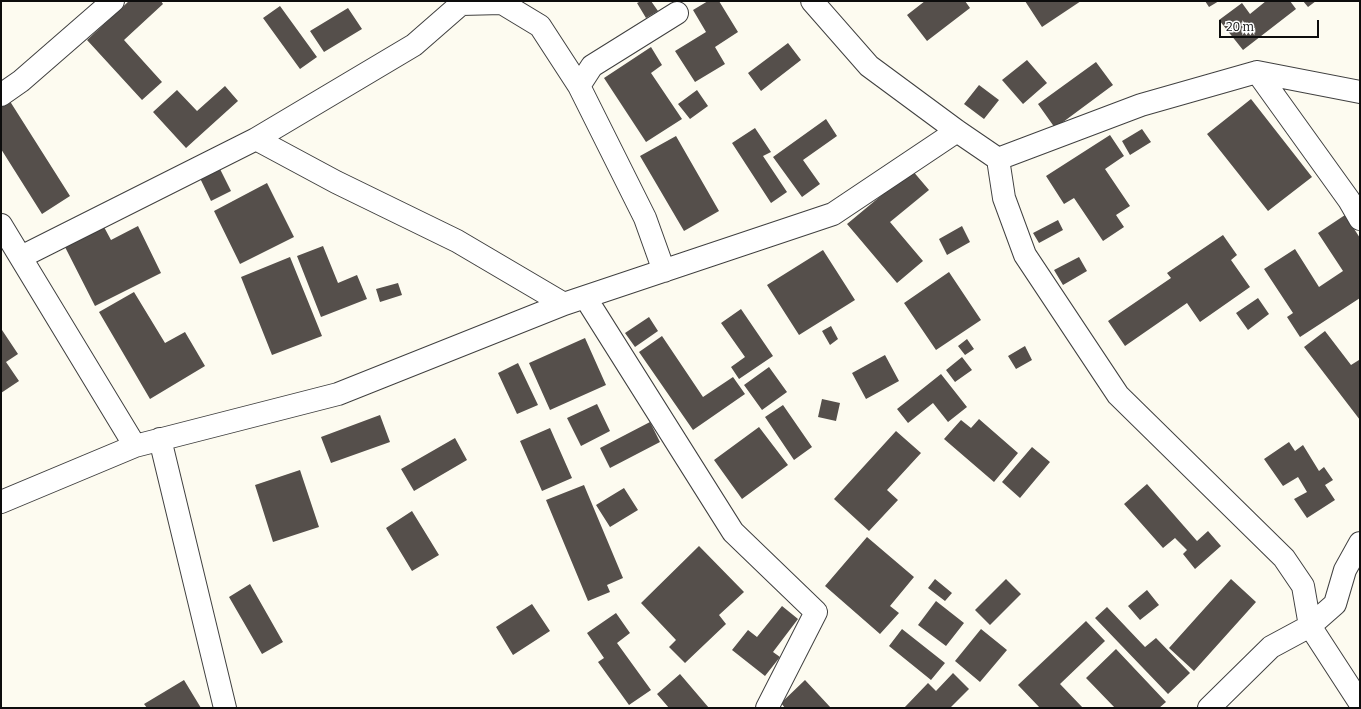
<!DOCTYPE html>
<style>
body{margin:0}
#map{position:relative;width:1361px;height:709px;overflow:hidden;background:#fdfbf0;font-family:Bitter,serif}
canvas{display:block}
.frame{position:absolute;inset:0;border:2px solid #0d0d0d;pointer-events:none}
.scale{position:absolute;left:1219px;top:20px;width:100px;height:18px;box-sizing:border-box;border:2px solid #0d0d0d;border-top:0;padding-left:5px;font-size:12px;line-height:14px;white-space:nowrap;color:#0d0d0d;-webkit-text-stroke:3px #fff;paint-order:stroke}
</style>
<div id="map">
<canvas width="1361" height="709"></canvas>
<div class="frame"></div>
<div class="scale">20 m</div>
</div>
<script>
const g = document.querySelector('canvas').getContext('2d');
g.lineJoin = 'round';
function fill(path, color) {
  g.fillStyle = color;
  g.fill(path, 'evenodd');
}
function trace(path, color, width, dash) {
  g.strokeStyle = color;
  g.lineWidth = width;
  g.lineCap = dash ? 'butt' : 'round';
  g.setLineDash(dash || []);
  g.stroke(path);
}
const building = new Path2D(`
 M 129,1 L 161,1 L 163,4 L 124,40 L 162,82 L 142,100 L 87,40 Z
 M 641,1 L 651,1 L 658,11 L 646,18 L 637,3 Z
 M 708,1 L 719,1 L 738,32 L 715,47 L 725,64 L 695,82 L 675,51 L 706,32 L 693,10 Z
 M 925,1 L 965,1 L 970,8 L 927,41 L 907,15 Z
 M 1025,1 L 1081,1 L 1042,27 Z
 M 1205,1 L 1219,1 L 1209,7 Z
 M 1266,1 L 1290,1 L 1296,9 L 1243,50 L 1219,20 L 1242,3 L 1250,14 Z
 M 1303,1 L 1316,1 L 1308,7 Z
 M 280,6 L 317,57 L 300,69 L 263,18 Z
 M 348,8 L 362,29 L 324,52 L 310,31 Z
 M 788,43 L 801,60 L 761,91 L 748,73 Z
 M 651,47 L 662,65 L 651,73 L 682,119 L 646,142 L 604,78 Z
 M 1027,60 L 1047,83 L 1023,104 L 1002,80 Z
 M 1096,62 L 1113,85 L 1055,128 L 1038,104 Z
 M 979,85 L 999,100 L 984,119 L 964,104 Z
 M 225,86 L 238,101 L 186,148 L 153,112 L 177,90 L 197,111 Z
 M 697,90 L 708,106 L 690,119 L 678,104 Z
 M 6,95 L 70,196 L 42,214 L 1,149 L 1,98 Z
 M 1251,99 L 1312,177 L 1268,211 L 1207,134 Z
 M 826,119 L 837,136 L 803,160 L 820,184 L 802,197 L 773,157 Z
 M 755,128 L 771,152 L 763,156 L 787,192 L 771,203 L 732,143 Z
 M 1142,129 L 1151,142 L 1130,155 L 1122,141 Z
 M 1110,135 L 1124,156 L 1105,169 L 1130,206 L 1116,215 L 1124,227 L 1103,241 L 1074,198 L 1064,204 L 1046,176 Z
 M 676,136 L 719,211 L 684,231 L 640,156 Z
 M 218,165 L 231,191 L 211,201 L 198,174 Z
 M 912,170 L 929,190 L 890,222 L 923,261 L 897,283 L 847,224 Z
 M 267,183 L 294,237 L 240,264 L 214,211 Z
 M 1345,215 L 1360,238 L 1360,298 L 1300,337 L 1287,317 L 1293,313 L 1264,269 L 1295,249 L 1319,287 L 1343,271 L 1318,233 Z
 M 1058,220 L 1063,230 L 1039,243 L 1033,233 Z
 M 138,226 L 161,273 L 95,306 L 65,247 L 104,227 L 111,240 Z
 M 962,226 L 970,242 L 947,255 L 939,239 Z
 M 1223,235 L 1237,255 L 1231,260 L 1250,287 L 1200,322 L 1187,303 L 1125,346 L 1108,321 L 1171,278 L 1167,273 Z
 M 323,246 L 338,283 L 357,275 L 367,299 L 321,317 L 297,256 Z
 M 823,250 L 855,300 L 799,335 L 767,285 Z
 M 290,257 L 322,336 L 272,355 L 241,277 Z
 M 1079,257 L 1087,271 L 1063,285 L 1054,270 Z
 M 949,272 L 981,320 L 936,350 L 904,303 Z
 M 398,283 L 402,295 L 380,302 L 376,289 Z
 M 134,292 L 165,343 L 185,332 L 205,366 L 150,399 L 99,312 Z
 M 1258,298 L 1269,314 L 1248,330 L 1236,313 Z
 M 741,309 L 773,356 L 739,379 L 731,367 L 745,357 L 721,323 Z
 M 649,317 L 658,331 L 635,347 L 625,333 Z
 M 831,326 L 838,339 L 830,345 L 822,331 Z
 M 2,330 L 18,354 L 6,362 L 19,381 L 1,393 L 1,331 Z
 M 1325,331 L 1351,365 L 1359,360 L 1360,361 L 1360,420 L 1304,347 Z
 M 662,336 L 703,397 L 733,377 L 745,394 L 693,430 L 639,352 Z
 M 585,338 L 606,385 L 550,410 L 529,363 Z
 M 967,339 L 974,349 L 965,355 L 958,346 Z
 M 1025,346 L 1032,360 L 1016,369 L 1008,356 Z
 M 885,355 L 899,381 L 866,399 L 852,373 Z
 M 962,357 L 972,370 L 955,382 L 946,370 Z
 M 518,363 L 538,405 L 517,414 L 498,373 Z
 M 769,367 L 787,392 L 762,410 L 744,385 Z
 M 941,374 L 967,407 L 948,422 L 933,403 L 908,423 L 897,409 Z
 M 822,399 L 840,403 L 836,421 L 818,417 Z
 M 597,404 L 610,431 L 581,446 L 567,418 Z
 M 783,405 L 812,447 L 794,460 L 765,417 Z
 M 380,415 L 390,442 L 331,463 L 321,437 Z
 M 979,419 L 1018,453 L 994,482 L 944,439 L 961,420 L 971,428 Z
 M 650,422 L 660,442 L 610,468 L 600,448 Z
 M 759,427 L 788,465 L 742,499 L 714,460 Z
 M 550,428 L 572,478 L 542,491 L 520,441 Z
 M 896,431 L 921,453 L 887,490 L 898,500 L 869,531 L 834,499 Z
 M 455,438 L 467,460 L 414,491 L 401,469 Z
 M 1289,442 L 1295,451 L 1303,445 L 1319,471 L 1324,467 L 1333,480 L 1325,485 L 1335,500 L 1307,518 L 1294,499 L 1307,492 L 1298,477 L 1283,486 L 1264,459 Z
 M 1032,447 L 1050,462 L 1020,498 L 1002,482 Z
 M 300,470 L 319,527 L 273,542 L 255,485 Z
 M 1147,484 L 1197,541 L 1208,531 L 1221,546 L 1195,569 L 1183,554 L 1187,550 L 1175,538 L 1163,548 L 1124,504 Z
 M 584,485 L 623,578 L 607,585 L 610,592 L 588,601 L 546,500 Z
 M 624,488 L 638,510 L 610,527 L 596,505 Z
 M 412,511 L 439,555 L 412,571 L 386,528 Z
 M 867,537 L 914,577 L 890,606 L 899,613 L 880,634 L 825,586 Z
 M 699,546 L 744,592 L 719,615 L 726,624 L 685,663 L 669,647 L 676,640 L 641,603 Z
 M 935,579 L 952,593 L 945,601 L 928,588 Z
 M 1006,579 L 1021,594 L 990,625 L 975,610 Z
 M 1231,579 L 1256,602 L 1194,671 L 1169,648 Z
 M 250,584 L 283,642 L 262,654 L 229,597 Z
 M 1147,590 L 1159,605 L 1140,620 L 1128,606 Z
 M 936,601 L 964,623 L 946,646 L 918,625 Z
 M 532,604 L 550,631 L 513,655 L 496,627 Z
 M 782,606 L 798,619 L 773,652 L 780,657 L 765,676 L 732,650 L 748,630 L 757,637 Z
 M 1107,607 L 1145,647 L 1156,638 L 1190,673 L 1168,694 L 1095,618 Z
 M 616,613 L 630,633 L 617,643 L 651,690 L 629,705 L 598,662 L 604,658 L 587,633 Z
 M 1086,621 L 1105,641 L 1060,684 L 1083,708 L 1040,708 L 1018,685 Z
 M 902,629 L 945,663 L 931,680 L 889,646 Z
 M 981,629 L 1007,650 L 980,682 L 955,661 Z
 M 1116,649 L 1166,702 L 1159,708 L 1115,708 L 1086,678 Z
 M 953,673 L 969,689 L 950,708 L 904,708 L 928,683 L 936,691 Z
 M 680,674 L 709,708 L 669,708 L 657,694 Z
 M 184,680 L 201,708 L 147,708 L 144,704 Z
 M 805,680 L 831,708 L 785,708 L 781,703 Z`);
const street = new Path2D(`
 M 812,1 L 869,66 L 957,131 L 998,159 L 1141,105 L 1257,72 L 1360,92
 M 1257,72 L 1349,200 L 1360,219
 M 579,86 L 592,66 L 677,13
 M 1,95 L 21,81 L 113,1
 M 256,139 L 414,45 L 461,4 L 502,3 L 540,26 L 579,86 L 645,218 L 664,271
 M 998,159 L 1004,198 L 1025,255 L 1118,395 L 1284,558 L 1303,586 L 1310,626 L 1360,703
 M 1,225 L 135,446
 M 21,257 L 256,139 L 336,182 L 457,241 L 564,304
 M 585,297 L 733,532 L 816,612 L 767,708
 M 160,439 L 225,708
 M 1,502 L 135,446 L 338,394 L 564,304 L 833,214 L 957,131
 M 1209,708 L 1271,647 L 1310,626 L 1335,604 L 1345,570 L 1360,543`);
fill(building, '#554f4b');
trace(street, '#404040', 24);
trace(street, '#fff', 22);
</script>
